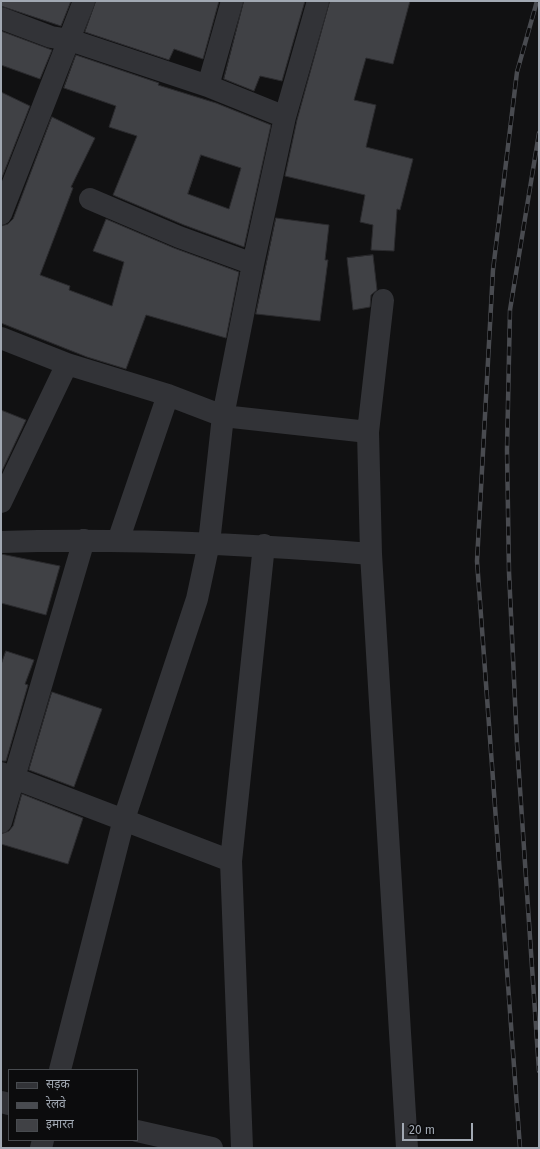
<!DOCTYPE html>
<meta charset="utf-8">
<style>
body{margin:0}
#map{position:relative;width:540px;height:1149px;overflow:hidden;background:#111112;font-family:"Fira Sans","Noto Sans Devanagari",sans-serif}
canvas{display:block}
.frame{position:absolute;inset:0;border:2px solid #a2a9b3;pointer-events:none}
.legend{position:absolute;left:8px;top:1069px;width:130px;height:72px;box-sizing:border-box;background:#0c0c0d;border:1px solid #484b4f;margin:0;padding:5px 7px;list-style:none;font-size:12px;color:#a2a9b3}
.legend li{display:flex;align-items:center;gap:8px;height:20px}
.legend b{width:20px;border:1px solid #484b4f}
.scale{position:absolute;left:402px;top:1123px;width:71px;height:18px;box-sizing:border-box;border:2px solid #a2a9b3;border-top:0;padding-left:5px;font-size:12px;line-height:14px;white-space:nowrap;color:#a2a9b3;-webkit-text-stroke:3px #0c0c0d;paint-order:stroke}
</style>
<div id="map">
<canvas width="540" height="1149"></canvas>
<div class="frame"></div>
<ul class="legend">
<li><b style="height:5px;background:#323337"></b>सड़क</li>
<li><b style="height:5px;background:#494b50"></b>रेलवे</li>
<li><b style="height:11px;background:#404145"></b>इमारत</li>
</ul>
<div class="scale">20 m</div>
</div>
<script>
const g = document.querySelector('canvas').getContext('2d');
g.lineJoin = 'round';
function fill(path, color) {
  g.fillStyle = color;
  g.fill(path, 'evenodd');
}
function trace(path, color, width, dash) {
  g.strokeStyle = color;
  g.lineWidth = width;
  g.lineCap = dash ? 'butt' : 'round';
  g.setLineDash(dash || []);
  g.stroke(path);
}
const building = new Path2D(`
 M 1,1 L 71,1 L 61,26 L 1,6 Z
 M 96,1 L 219,1 L 203,59 L 174,49 L 169,60 L 85,32 Z
 M 244,1 L 305,1 L 282,81 L 260,76 L 254,91 L 224,79 Z
 M 330,1 L 410,1 L 393,64 L 366,58 L 354,100 L 376,105 L 366,147 L 413,159 L 400,210 L 397,209 L 394,251 L 371,250 L 373,225 L 360,222 L 365,195 L 285,176 L 297,120 Z
 M 1,31 L 52,50 L 40,79 L 1,65 Z
 M 76,55 L 159,83 L 158,85 L 216,103 L 271,125 L 244,247 L 184,225 L 113,195 L 137,136 L 109,127 L 116,106 L 64,88 ZM 201,155 L 241,168 L 229,209 L 188,194 Z
 M 1,92 L 30,106 L 1,180 Z
 M 52,117 L 95,138 L 71,187 L 73,188 L 40,275 L 70,286 L 69,290 L 112,306 L 124,262 L 93,251 L 106,219 L 174,248 L 239,272 L 226,338 L 146,315 L 126,369 L 87,357 L 1,323 L 1,226 L 8,224 L 13,219 Z
 M 276,218 L 329,225 L 325,260 L 328,260 L 320,321 L 256,314 Z
 M 373,255 L 377,290 L 371,295 L 370,307 L 353,310 L 347,258 Z
 M 1,410 L 26,420 L 1,473 Z
 M 1,554 L 60,566 L 46,615 L 1,603 Z
 M 6,651 L 34,660 L 25,684 L 28,685 L 6,761 L 1,761 L 1,665 Z
 M 52,692 L 102,709 L 74,787 L 29,770 Z
 M 22,794 L 83,818 L 68,864 L 1,844 L 1,834 L 9,831 L 13,826 Z`);
const street = new Path2D(`
 M 1,18 L 51,37 L 70,40 L 208,86 L 285,117
 M 208,86 L 232,1
 M 90,199 L 179,237 L 253,264
 M 1,214 L 84,1
 M 383,300 L 368,432 L 371,554 L 407,1148
 M 1,338 L 67,364
 M 1,502 L 67,364 L 168,395 L 223,416 L 368,432
 M 118,541 L 168,395
 M 1,542 C 125,538 247,544 371,554
 M 1,773 L 231,861
 M 1,822 L 84,540
 M 60,1070 L 124,819 L 197,599 L 209,543 L 223,416 L 253,264 L 285,117 L 318,1
 M 1,1102 L 9,1104
 M 137,1131 L 212,1148
 M 41,1148 L 43,1140
 M 242,1148 L 231,861 L 264,545`);
const rail = new Path2D(`
 M 539,133 L 510,310 L 507,450 L 509,572 L 517,744 L 539,1071
 M 520,1148 L 477,561 L 493,270 L 517,72 L 537,1`);
fill(building, '#404145');
trace(building, '#2b2b2e', 1);
trace(street, '#323337', 22);
trace(rail, '#494b50', 4.5);
trace(rail, '#0c0c0d', 3, [9]);
</script>
